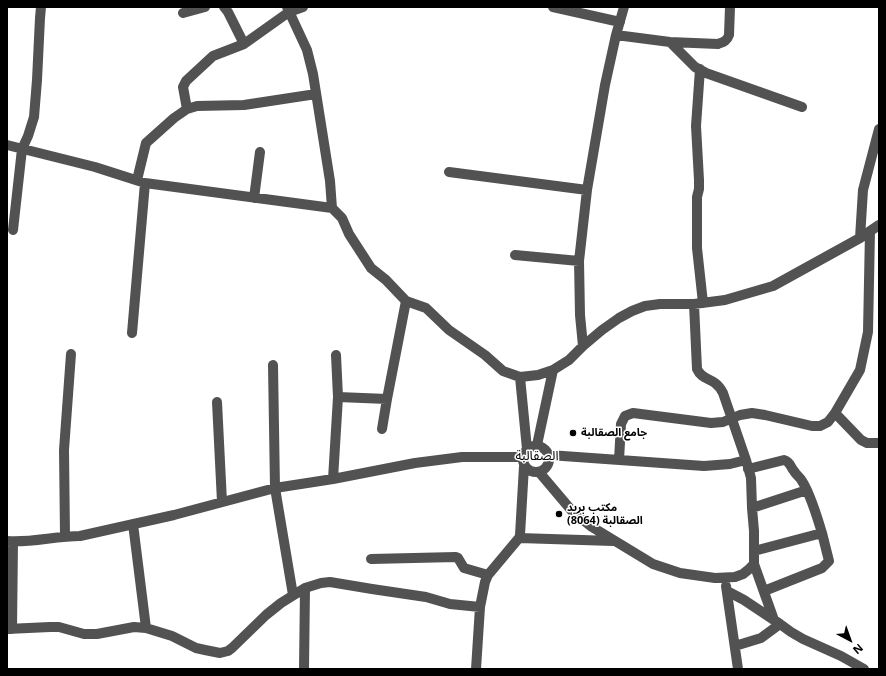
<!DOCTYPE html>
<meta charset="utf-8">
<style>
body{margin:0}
#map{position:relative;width:886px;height:676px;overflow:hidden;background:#fff;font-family:"Open Sans",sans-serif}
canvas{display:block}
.frame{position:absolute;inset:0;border:8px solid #000;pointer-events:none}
.north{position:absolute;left:830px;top:620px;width:40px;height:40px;-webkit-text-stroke:3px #fff;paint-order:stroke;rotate:139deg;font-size:11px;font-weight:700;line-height:16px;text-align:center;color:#000}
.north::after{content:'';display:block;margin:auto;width:14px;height:18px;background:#000;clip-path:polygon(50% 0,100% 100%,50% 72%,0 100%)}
</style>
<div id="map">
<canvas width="886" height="676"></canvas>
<div class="frame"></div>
<div class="north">N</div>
</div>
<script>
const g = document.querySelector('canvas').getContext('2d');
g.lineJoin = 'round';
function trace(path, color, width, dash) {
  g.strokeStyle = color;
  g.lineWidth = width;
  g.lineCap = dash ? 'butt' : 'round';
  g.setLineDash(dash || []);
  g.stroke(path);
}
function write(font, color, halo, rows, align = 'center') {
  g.font = font + ' "Open Sans","Noto Sans Arabic",sans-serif';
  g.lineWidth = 3;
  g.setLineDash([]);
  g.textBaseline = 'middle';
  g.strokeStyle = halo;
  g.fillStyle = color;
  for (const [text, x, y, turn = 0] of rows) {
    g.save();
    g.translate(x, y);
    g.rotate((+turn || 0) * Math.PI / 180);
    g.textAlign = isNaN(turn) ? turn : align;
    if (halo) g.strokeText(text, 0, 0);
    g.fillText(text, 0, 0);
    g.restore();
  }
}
const minor = new Path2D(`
 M 224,7 L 228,12 L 244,44
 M 287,7 L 307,50 L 313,74 L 330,181 L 332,208 L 342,218 L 349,234 L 371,268 L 386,280 L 406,301 L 426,308 L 449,330 L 485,355 L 503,371 L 520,377 L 538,375 L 553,370 L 569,360 L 583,346 L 602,330 L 619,318 L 632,311 L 645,306 L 660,304 L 694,304 L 725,300 L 773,286 L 860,238 L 879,225
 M 553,7 L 620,22
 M 183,13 L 205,7
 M 616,35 L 670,42 L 718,44 C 723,42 727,41 729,35 L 730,7
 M 670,42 L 695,67 L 706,73 L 802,107
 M 700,69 L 696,126 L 699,180 L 699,189 L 697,197 L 697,248 L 703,303
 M 187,109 L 183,87 L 186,81 L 213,56 L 244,44 L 289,12 L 303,7
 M 7,145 L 95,167 L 145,183 L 332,208
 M 449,172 L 587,190
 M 137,180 L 146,143 L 174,118 L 187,109 L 197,106 L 244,105 L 316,94
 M 254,198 L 260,152
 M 13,230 L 22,149 L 28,136 L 34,117 L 37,80 L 40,18 L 41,7
 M 860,238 L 863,190 L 879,129
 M 515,255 L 579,261
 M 694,304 L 697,369 C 701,378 708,378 715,383 C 719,386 721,389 723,393 L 746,460 L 751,478 L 752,508 L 754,531 L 754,564 L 774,620
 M 132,333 L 145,183
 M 583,346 L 580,315 L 579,261 L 587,190 L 605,85 L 616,35 L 624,7
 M 273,365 L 275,488 L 293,595
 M 520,377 L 527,449
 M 338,397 L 387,399
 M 217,402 L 222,502
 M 835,413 L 861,440 L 867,443 L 879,443
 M 382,429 L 387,399 L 406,301
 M 537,445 L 553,370
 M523 459a13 13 0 1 1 26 0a13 13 0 1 1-26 0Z
 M 549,455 L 704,466 L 730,464 L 746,460
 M 619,460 L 621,424 L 625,416 L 633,413 L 711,423 L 723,422 L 740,415 L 752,413 L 765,415 L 812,426 L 820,426 L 828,422 L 835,413 L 860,370 L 868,332 L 870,231
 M 748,469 L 784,460 C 791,462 790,467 794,471 C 796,475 800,477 802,481 C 811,495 817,517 822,533 L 754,551
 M 539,472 L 572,511 L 592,527 L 653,564 L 680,573 L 715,578 L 735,577 L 743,574 L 748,570 L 754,564
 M 333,479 L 338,397 L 336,355
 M 752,508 L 807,490
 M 133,524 L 146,628
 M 65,536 L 64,450 L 71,354
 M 519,538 L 613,541
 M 7,541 C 31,543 55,536 80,536 L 174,515 L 275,488 L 333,479 L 415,463 L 462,457 L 522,457
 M 371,559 L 456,557 L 458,558 L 464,568 L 488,575
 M 726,586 L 738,669
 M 727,591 L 744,600 L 780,624 L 791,632 L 803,639 L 841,656 L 864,669
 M 764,591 L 822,568 L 829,561 L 822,533
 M 7,629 L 50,627 L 59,627 L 84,634 L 97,634 L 134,627 L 146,628 L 172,636 L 196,648 L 205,650 L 220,653 L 228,651 L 232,648 L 266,615 L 281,603 L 305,588 L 321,583 L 330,582 L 372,589 L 426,597 L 450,604 L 480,607
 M 12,629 L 13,542
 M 735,646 L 761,638 L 780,624
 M 304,669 L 305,588
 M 476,669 L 480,607 L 485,582 L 488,575 L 519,538 L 520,535 L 524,466`);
const markers = [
 [573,433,4,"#000"],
 [559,514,4,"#000"]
];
const poiNames = [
 ["جامع الصقالبة",581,433],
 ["مكتب بريد",567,508],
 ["الصقالبة (8064)",567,521]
];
const quarterNames = [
 ["الصقالبة",537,456]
];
trace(minor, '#525252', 10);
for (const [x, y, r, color] of markers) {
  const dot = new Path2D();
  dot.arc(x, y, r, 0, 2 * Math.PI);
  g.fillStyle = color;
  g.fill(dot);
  trace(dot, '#fff', 1.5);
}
write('bold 11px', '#000', '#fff', poiNames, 'left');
write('13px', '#000', '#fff', quarterNames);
</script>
